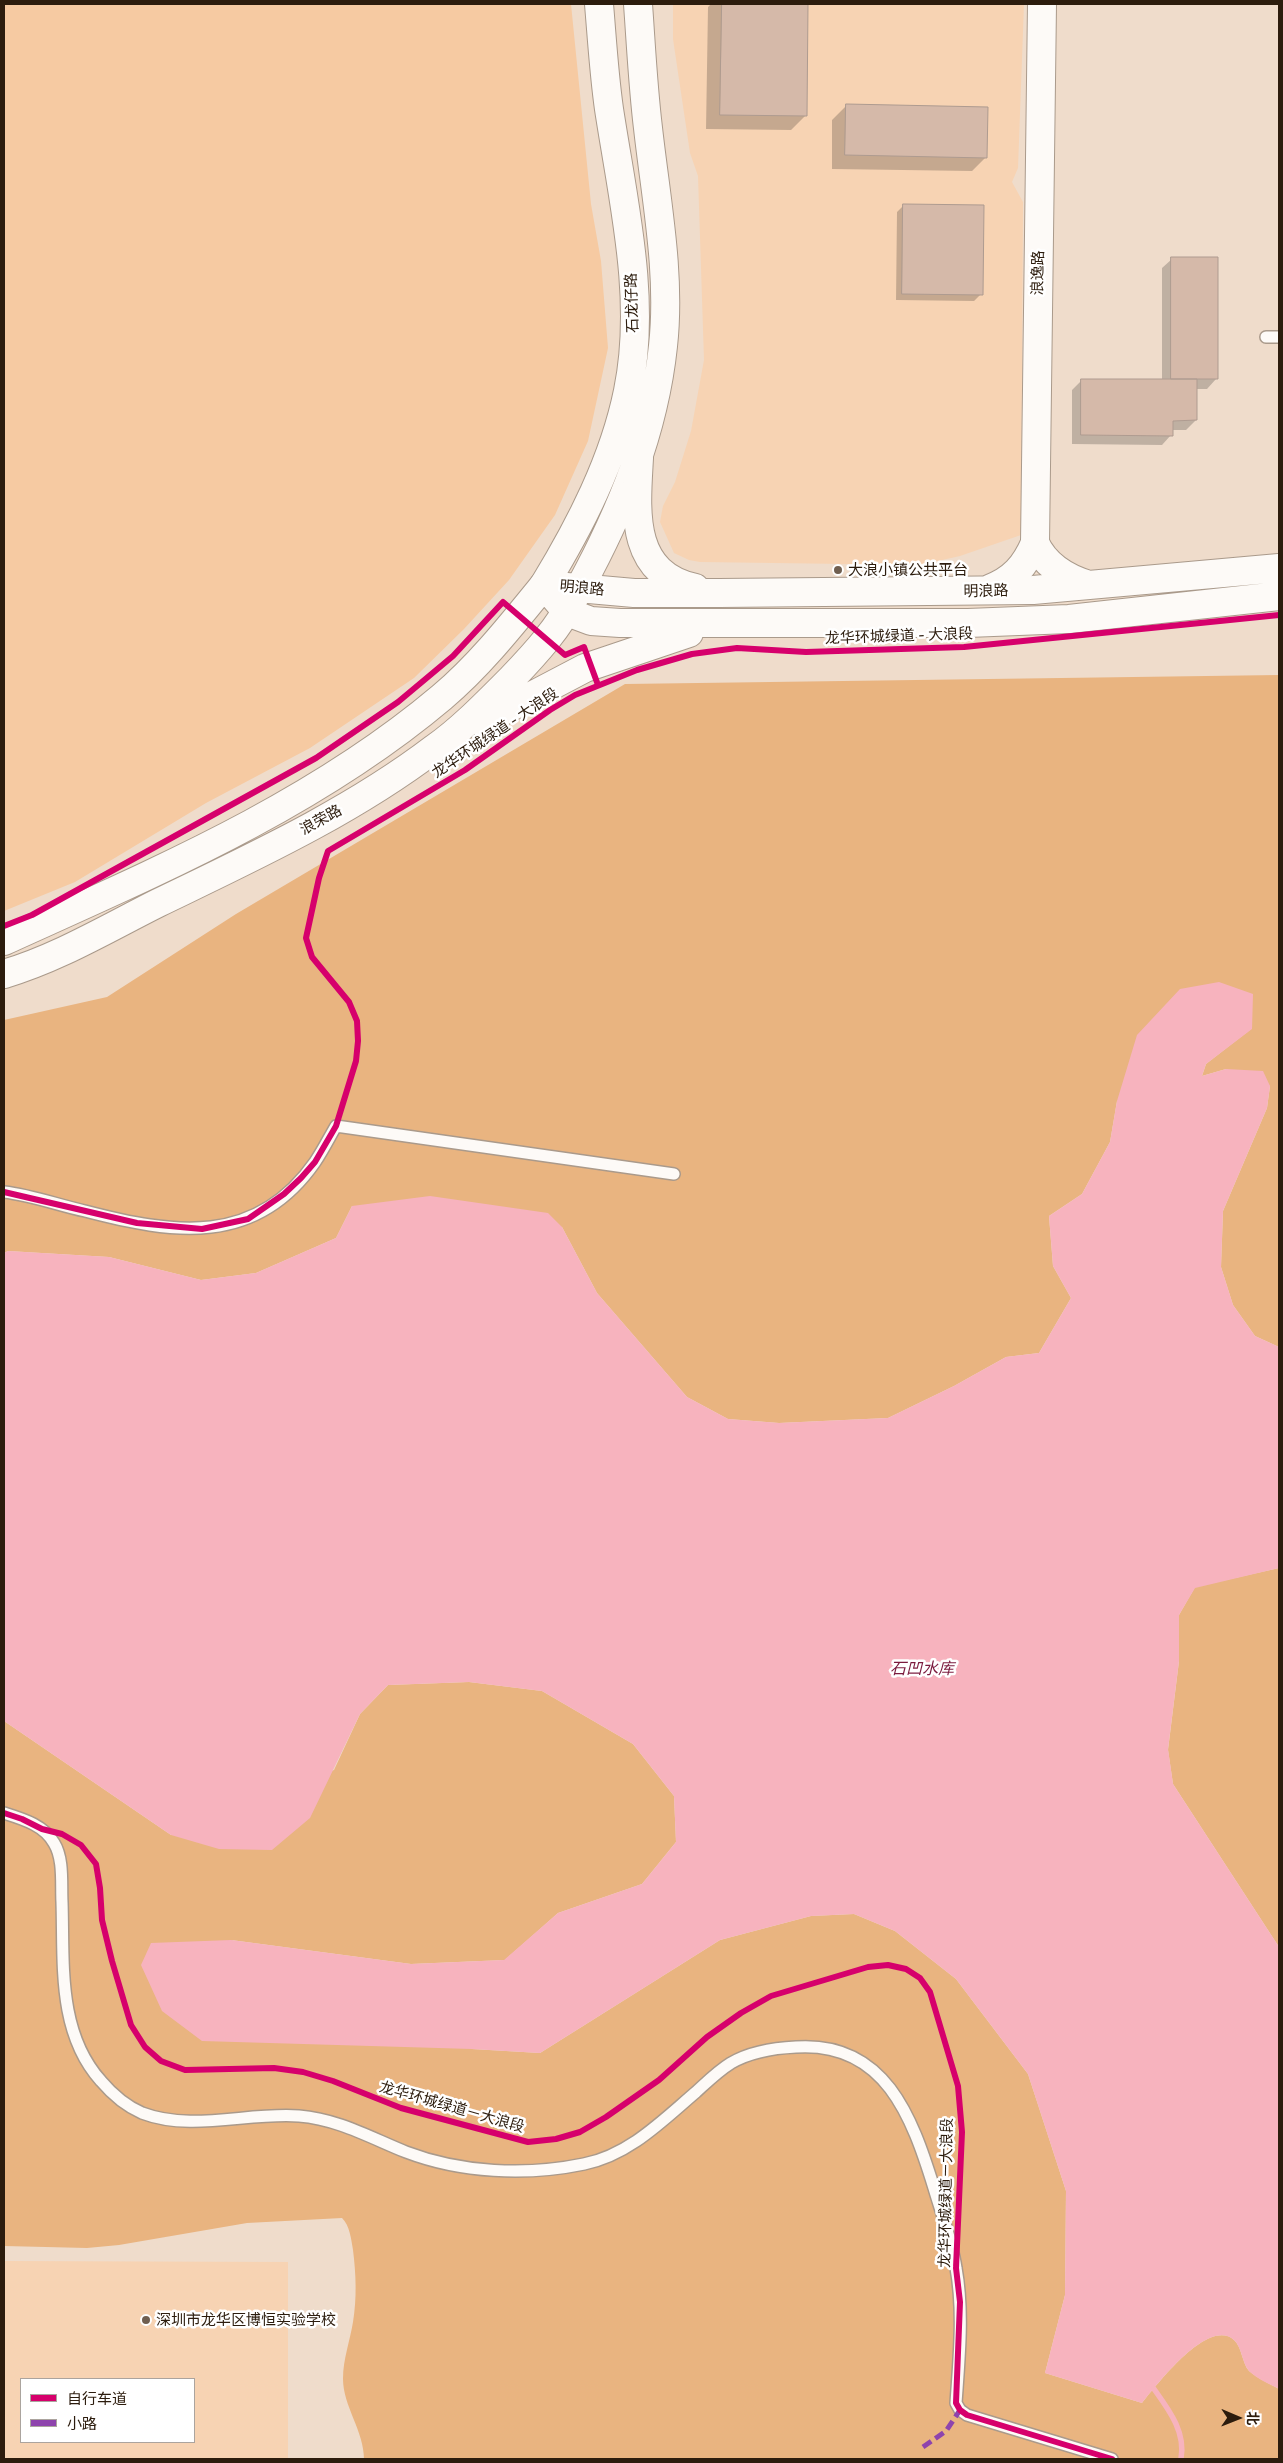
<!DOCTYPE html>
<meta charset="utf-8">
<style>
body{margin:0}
#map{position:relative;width:1283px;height:2463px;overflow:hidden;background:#efdccb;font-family:"Golos Text","Noto Sans SC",sans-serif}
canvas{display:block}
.frame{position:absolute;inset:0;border:5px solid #2c1c0d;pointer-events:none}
.legend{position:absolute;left:20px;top:2378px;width:175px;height:65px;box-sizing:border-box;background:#fff;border:1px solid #aba49e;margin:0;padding:6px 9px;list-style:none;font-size:15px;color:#2c1c0d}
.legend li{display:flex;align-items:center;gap:10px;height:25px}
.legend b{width:25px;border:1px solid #aba49e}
.north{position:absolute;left:1213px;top:2393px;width:50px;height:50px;-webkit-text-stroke:4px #fff;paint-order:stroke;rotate:91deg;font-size:14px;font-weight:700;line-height:20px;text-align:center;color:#2c1c0d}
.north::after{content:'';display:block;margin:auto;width:18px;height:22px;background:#2c1c0d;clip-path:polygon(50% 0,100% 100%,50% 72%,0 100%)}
</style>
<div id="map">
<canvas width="1283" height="2463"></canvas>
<div class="frame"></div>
<ul class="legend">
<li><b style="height:6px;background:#d6006c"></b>自行车道</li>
<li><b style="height:6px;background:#8e44ad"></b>小路</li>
</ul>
<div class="north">北</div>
</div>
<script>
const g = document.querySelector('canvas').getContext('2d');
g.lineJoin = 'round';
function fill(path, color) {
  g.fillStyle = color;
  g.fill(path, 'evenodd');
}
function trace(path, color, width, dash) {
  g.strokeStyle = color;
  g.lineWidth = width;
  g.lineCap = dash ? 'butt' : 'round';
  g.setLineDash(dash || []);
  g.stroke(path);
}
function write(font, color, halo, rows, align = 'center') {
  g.font = font + ' "Golos Text","Noto Sans SC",sans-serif';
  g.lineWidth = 5;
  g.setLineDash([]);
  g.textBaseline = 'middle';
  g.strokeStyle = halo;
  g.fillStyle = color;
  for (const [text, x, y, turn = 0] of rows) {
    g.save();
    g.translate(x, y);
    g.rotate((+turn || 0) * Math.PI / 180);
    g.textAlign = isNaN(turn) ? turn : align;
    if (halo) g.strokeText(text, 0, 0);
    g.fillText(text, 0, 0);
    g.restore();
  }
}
const built = new Path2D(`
 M 673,4 L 1024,4 L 1018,168 L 1012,182 L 1023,202 L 1021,535 L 960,556 L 920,565 L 700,562 L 689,560 L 674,553 L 660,522 L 663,506 L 675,482 L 691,431 L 704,360 L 698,176 L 690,153 L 673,39 Z
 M 4,2261 L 288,2262 L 288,2459 L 4,2459 ZM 21,2379 L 194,2379 L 194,2442 L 21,2442 Z`);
const green = new Path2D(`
 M 4,4 L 571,4 L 591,204 L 601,261 L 608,348 L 588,441 L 555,515 L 509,580 L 464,629 L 414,678 L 310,748 L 206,803 L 75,882 L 4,911 Z`);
const forest = new Path2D(`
 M 1279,675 L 1279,1347 L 1255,1336 L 1233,1305 L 1221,1267 L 1223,1211 L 1267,1108 L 1270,1086 L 1226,1069 L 1202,1076 L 1206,1064 L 1252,1028 L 1117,1101 L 1110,1142 L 1082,1194 L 1049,1216 L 1053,1266 L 1071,1298 L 1039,1353 L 1006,1357 L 954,1386 L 888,1418 L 779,1423 L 728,1419 L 687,1397 L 597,1293 L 562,1227 L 352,1206 L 336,1238 L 256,1273 L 201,1280 L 109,1257 L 8,1251 L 4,1253 L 4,1020 L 107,997 L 236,914 L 625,684 Z
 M 1279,1568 L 1279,1947 L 1173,1784 L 1168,1750 L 1179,1661 L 1179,1615 L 1195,1587 Z
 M 469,1682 L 542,1691 L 633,1744 L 674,1796 L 676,1842 L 642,1884 L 558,1913 L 505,1960 L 411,1964 L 231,1940 L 472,2049 L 540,2053 L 720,1940 L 811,1916 L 854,1914 L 895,1931 L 956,1979 L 1028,2074 L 1066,2191 L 1065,2295 L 1045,2373 L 1142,2403 C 1157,2385 1208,2317 1234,2340 C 1242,2347 1242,2363 1249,2371 C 1257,2378 1270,2384 1279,2389 L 1279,2459 L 364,2459 C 364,2431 343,2406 343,2379 C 343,2359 350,2341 353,2322 C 357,2298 356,2274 353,2250 C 351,2239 350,2226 342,2218 L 247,2223 L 119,2245 L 87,2248 L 4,2246 L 4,1721 L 171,1835 L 334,1770 L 360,1714 L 388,1685 Z`);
const water = new Path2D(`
 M 1219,982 L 1253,994 L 1252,1029 L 1206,1064 L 1202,1076 L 1226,1069 L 1263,1071 L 1270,1086 L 1267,1108 L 1223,1211 L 1221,1267 L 1233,1305 L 1255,1336 L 1279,1347 L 1279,1568 L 1195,1588 L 1179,1615 L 1179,1661 L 1168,1749 L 1173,1784 L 1279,1947 L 1279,2389 C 1270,2384 1257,2379 1249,2371 C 1242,2363 1242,2347 1234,2340 C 1208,2317 1157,2385 1142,2403 L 1045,2373 L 1065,2295 L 1066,2191 L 1028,2074 L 956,1979 L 895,1931 L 854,1914 L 811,1916 L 720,1940 L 540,2053 L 472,2049 L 202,2041 L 162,2011 L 141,1965 L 151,1943 L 231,1940 L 411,1964 L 504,1960 L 558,1913 L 642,1884 L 676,1842 L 674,1796 L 633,1744 L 542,1691 L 469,1682 L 388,1685 L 360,1714 L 310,1818 L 272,1850 L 219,1849 L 171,1835 L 4,1721 L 4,1253 L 8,1251 L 109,1257 L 201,1280 L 256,1273 L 336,1238 L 352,1206 L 430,1196 L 548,1213 L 562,1227 L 597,1293 L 687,1397 L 728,1419 L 779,1423 L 888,1418 L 954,1386 L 1006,1357 L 1039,1353 L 1071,1298 L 1053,1266 L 1049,1216 L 1082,1194 L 1110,1142 L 1117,1101 L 1137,1035 L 1180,989 Z`);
const shadow = new Path2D(`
 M 711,4 L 807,4 L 806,115 L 791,130 L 706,129 L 708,7 Z
 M 847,105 L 986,157 L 972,171 L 832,169 L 832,120 Z
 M 904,205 L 981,294 L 974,301 L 896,300 L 897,212 Z
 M 1172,259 L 1216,379 L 1207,389 L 1196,389 L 1196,420 L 1186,430 L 1171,430 L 1171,435 L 1162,445 L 1072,444 L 1072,390 L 1082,380 L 1162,381 L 1162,268 Z`);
const stream = new Path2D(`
 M 1154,2389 C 1169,2410 1186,2432 1181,2459`);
const building = new Path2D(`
 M 722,4 L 808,4 L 807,116 L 720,115 Z
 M 846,104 L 988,107 L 987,158 L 845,155 Z
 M 903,204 L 984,205 L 983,295 L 902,294 Z
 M 1171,257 L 1218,257 L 1218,379 L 1171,379 Z
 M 1081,379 L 1197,379 L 1197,420 L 1173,421 L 1173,436 L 1081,435 Z`);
const service = new Path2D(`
 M 1266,337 L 1279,337
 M 4,1192 C 31,1195 58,1205 85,1211 C 173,1234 256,1247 315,1162 C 323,1150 329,1138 336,1126 L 674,1174
 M 4,1813 C 23,1819 44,1825 54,1843 C 64,1859 61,1884 62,1902 C 64,1963 57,2032 101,2081 C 112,2094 126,2106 142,2113 C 192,2132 248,2112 299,2116 C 338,2119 371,2138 406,2152 C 461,2173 526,2176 584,2164 C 629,2155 662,2121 696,2092 C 707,2082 718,2071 731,2063 C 750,2052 774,2048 796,2047 C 885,2041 912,2117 934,2188 C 942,2215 952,2241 956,2268 C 964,2312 959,2359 956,2403 L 960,2410 L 967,2415 L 1112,2459`);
const tertiary = new Path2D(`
 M 1035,543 L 1042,4`);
const secondary = new Path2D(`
 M 544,585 C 580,526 614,460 628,391 C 647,299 623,201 609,109 C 604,74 602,39 599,4
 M 580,587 C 621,512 654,432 663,346 C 671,274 656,200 648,128 C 643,87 641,45 638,4`);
const primary = new Path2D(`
 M 639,458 C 636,511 629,573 695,588
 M 1035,543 C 1045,565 1066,578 1089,585
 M 544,585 L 567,612 L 591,621 L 620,623 L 968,623 L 1069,619 L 1279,596
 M 544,585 L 634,593 L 719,593 L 1033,590 L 1279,568
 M 989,589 C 1013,580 1025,566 1035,543
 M 482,722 L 585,668 L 689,633
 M 4,941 C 156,872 313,806 442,697 C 480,665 513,623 544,585
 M 4,974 C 58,958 108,928 158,903 C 253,857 351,812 435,748 C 462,729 487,703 511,679 C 535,654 559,628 575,596`);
const quiet = new Path2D(`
 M 923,2447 L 946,2431 L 960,2410`);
const cycleway = new Path2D(`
 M 4,926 L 32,915 L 316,758 L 398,702 L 453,656 L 503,602 L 565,655 L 584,647 L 598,685
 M 4,1192 L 137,1223 L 202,1229 L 248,1219 L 284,1194 L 301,1178 L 315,1162 L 336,1126 L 356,1061 L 358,1041 L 357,1021 L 349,1002 L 312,957 L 306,938 L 319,878 L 328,851 L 465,770 L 550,710 L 575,695 L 637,670 L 692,654 L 737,648 L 806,652 L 964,647 L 1279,615
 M 4,1813 L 22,1819 L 42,1829 L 62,1834 L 81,1845 L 96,1864 L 100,1888 L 102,1920 L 112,1961 L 131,2025 L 145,2047 L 161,2061 L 185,2070 L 274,2068 L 303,2072 L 333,2081 L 401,2108 L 528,2142 L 556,2139 L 580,2132 L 606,2117 L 659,2080 L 707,2037 L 741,2013 L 771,1996 L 868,1967 L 888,1965 L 906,1969 L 920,1978 L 930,1992 L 958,2086 L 962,2132 L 956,2268 L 960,2302 L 956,2403 L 960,2410 L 967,2415 L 1112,2459`);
const markers = [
 [838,570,5,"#705f50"],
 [146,2320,5,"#705f50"]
];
const streetNames = [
 ["浪逸路",1038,273,-89],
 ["石龙仔路",632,303,-92],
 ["明浪路",582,588,5],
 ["明浪路",986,591,-1],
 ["龙华环城绿道 - 大浪段",899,636,-2],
 ["龙华环城绿道 - 大浪段",495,733,-34],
 ["浪荣路",321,820,-29],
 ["龙华环城绿道－大浪段",452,2107,16],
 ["龙华环城绿道－大浪段",946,2193,-89]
];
const poiNames = [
 ["大浪小镇公共平台",848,570],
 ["深圳市龙华区博恒实验学校",156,2320]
];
const waterNames = [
 ["石凹水库",922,1669]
];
fill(built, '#f7d3b3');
fill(green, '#f6caa2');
fill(forest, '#e9b480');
fill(water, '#f7b3be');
fill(shadow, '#0003');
trace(stream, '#f7b3be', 5.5);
fill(building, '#d5b9a9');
trace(building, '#ae9b90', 1);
trace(service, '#aa9a8b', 14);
trace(tertiary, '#aa9a8b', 30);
trace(secondary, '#aa9a8b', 30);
trace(primary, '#aa9a8b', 30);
trace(service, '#fdfaf7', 11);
trace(tertiary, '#fdfaf7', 28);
trace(secondary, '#fdfaf7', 28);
trace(primary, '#fdfaf7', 28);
trace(quiet, '#8e44ad', 5, [10, 5]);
trace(cycleway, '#d6006c', 6);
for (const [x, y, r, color] of markers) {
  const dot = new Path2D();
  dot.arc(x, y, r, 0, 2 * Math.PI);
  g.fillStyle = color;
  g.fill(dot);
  trace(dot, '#fff', 2);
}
write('15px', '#2c1c0d', '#fff', streetNames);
write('15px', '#2c1c0d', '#fff', poiNames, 'left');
write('italic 16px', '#7b1a3e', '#fff', waterNames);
</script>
